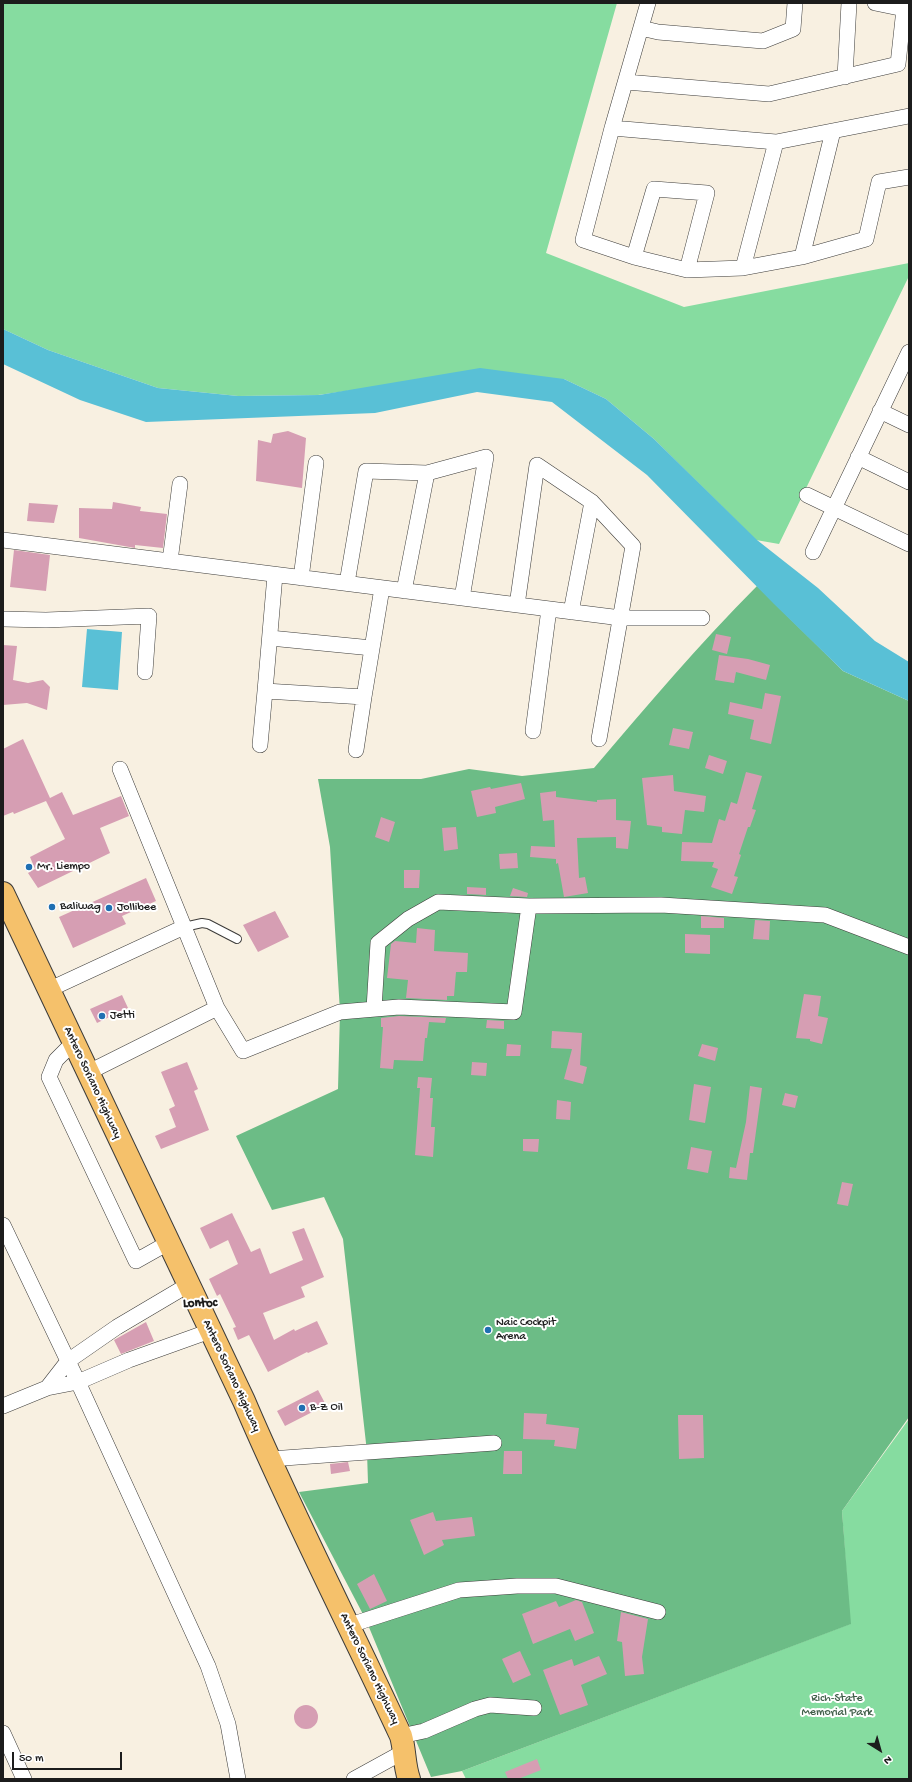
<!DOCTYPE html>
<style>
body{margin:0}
#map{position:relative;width:912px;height:1782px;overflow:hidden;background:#f8f0e1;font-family:"Gochi Hand",sans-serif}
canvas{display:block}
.frame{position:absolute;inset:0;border:4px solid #1c1c1c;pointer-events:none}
.north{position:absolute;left:860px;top:1730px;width:40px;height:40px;-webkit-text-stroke:3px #fff;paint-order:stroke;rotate:143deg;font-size:11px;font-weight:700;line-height:16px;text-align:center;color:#1c1c1c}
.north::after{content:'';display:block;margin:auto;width:14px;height:18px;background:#1c1c1c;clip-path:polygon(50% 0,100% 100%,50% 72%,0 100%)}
.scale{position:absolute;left:12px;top:1752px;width:110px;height:18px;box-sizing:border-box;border:2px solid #1c1c1c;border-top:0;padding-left:5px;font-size:12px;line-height:14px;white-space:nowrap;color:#1c1c1c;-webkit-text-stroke:3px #fff;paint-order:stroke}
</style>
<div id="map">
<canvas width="912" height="1782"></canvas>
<div class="frame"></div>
<div class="north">N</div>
<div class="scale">50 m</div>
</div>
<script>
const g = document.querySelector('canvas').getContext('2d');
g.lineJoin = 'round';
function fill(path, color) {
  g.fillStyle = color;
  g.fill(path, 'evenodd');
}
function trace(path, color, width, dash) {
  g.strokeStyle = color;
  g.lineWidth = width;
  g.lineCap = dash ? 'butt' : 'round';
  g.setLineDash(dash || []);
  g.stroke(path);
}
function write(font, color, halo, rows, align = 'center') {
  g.font = font + ' "Gochi Hand",sans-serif';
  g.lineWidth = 4;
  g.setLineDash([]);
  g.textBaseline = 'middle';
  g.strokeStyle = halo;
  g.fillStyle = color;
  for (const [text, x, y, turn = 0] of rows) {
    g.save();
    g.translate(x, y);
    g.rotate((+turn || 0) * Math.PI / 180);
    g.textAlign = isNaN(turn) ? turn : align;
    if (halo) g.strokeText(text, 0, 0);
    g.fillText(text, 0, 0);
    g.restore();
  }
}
const green = new Path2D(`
 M 3,3 L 617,3 L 546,253 L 684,307 L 909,263 L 909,276 L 779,544 L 756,540 L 654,439 L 606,399 L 564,379 L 375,387 L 318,395 L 238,396 L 158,388 L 48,350 L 3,329 Z
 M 909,1419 L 909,1779 L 466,1779 L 462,1771 L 850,1624 L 842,1511 Z`);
const forest = new Path2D(`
 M 757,586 L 843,671 L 909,701 L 909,1417 L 842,1511 L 851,1624 L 462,1771 L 431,1777 L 366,1620 L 299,1492 L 368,1483 L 367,1452 L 343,1239 L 324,1197 L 272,1210 L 236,1136 L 338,1089 L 340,1012 L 330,847 L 318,779 L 421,779 L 469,769 L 522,776 L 594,768 C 647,706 699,644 757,586 Z`);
const water = new Path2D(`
 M 3,329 L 48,350 L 158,388 L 238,396 L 319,395 L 480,368 L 564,379 L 606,399 L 654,439 L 757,540 L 818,588 L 875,641 L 909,662 L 909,701 L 843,671 L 774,604 L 647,475 L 552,402 L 477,392 L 375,413 L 146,422 L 80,400 L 3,364 Z
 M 87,629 L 122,632 L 118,690 L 82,687 Z`);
const building = new Path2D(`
 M 288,431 L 306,438 L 302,488 L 256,481 L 258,440 L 271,443 L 273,434 Z
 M 113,502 L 141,507 L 140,511 L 167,514 L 163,548 L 135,545 L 135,548 L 79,538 L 79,508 L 112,509 Z
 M 29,503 L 58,505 L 54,523 L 27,521 Z
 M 14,550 L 50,555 L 46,591 L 10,587 Z
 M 716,634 L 731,637 L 727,654 L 712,650 Z
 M 3,645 L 17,646 L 13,680 L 28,683 L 43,680 L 50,687 L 47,710 L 27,703 L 3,705 Z
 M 719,655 L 748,659 L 770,665 L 766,680 L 736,672 L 734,683 L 715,680 Z
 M 765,693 L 781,696 L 771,744 L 750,739 L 754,720 L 728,714 L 730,702 L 762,709 Z
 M 673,728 L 693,732 L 689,749 L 669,745 Z
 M 23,739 L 50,798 L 62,792 L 73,815 L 121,796 L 129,816 L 100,828 L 110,853 L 38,888 L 28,873 L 35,869 L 30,857 L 65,839 L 46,801 L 14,814 L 13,812 L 3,816 L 3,749 Z
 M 709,755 L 727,761 L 723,774 L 705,768 Z
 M 746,772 L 762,776 L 752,809 L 756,810 L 750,827 L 748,827 L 739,854 L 741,855 L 734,876 L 738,877 L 732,894 L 711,887 L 718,869 L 712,867 L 714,862 L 681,861 L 682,842 L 712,843 L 719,819 L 725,821 L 731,802 L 737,804 Z
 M 673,775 L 674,791 L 706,796 L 704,812 L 685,810 L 682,834 L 662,832 L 662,827 L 647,825 L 642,778 Z
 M 521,783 L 525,799 L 495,807 L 496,813 L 477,817 L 471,791 L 490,787 L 491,789 Z
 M 556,791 L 556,797 L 597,802 L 597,800 L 616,799 L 616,820 L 631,821 L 628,849 L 616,848 L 616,837 L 577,838 L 579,878 L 585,877 L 588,893 L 564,897 L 558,863 L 556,864 L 556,859 L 530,857 L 531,846 L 555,847 L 554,820 L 543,821 L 540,793 Z
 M 381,817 L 395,822 L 389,842 L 375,837 Z
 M 456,827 L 458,849 L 444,851 L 442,828 Z
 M 517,853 L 518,868 L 500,869 L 499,854 Z
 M 404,870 L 420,870 L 419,888 L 404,888 Z
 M 146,878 L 156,901 L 122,916 L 126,924 L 73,948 L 59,917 Z
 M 467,887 L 486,888 L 486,895 L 467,894 Z
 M 513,888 L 528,893 L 527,897 L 510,896 Z
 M 275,911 L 289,937 L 258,952 L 243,925 Z
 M 701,916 L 724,918 L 724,928 L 701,928 Z
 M 755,920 L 770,921 L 769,940 L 753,939 Z
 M 417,928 L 435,930 L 434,951 L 468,953 L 467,972 L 456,972 L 454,996 L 447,996 L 447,1000 L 406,998 L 408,980 L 387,978 L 391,944 L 395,941 L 416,943 Z
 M 685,934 L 710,935 L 710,954 L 685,953 Z
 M 804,994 L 821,996 L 818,1016 L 828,1018 L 822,1044 L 810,1041 L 810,1039 L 796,1038 Z
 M 122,995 L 128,1008 L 97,1023 L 90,1009 Z
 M 399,1016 L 446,1018 L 445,1023 L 429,1022 L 427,1038 L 425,1038 L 423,1061 L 394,1060 L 393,1069 L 380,1068 L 383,1027 L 381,1027 L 381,1018 Z
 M 487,1020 L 504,1021 L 504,1029 L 486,1028 Z
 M 552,1031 L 582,1033 L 580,1065 L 587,1067 L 583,1084 L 564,1079 L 572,1049 L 551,1048 Z
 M 507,1044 L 521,1045 L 520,1056 L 506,1056 Z
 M 702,1044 L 718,1048 L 715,1061 L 698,1056 Z
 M 187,1062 L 198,1089 L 194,1091 L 209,1130 L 161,1149 L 155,1136 L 176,1127 L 169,1109 L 175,1106 L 161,1072 Z
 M 472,1062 L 487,1063 L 486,1076 L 471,1075 Z
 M 418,1077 L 432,1078 L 430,1098 L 433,1098 L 431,1127 L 435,1127 L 433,1157 L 415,1155 L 420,1088 L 417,1088 Z
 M 694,1084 L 711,1087 L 705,1123 L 689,1120 Z
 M 750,1086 L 762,1088 L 753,1153 L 750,1153 L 747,1180 L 729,1178 L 730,1167 L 736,1168 L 746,1122 Z
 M 785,1093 L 798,1096 L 795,1108 L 782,1105 Z
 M 557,1100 L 571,1102 L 570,1120 L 556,1119 Z
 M 523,1139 L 539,1139 L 538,1152 L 523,1151 Z
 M 691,1147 L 712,1151 L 708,1173 L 687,1169 Z
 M 842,1182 L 853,1184 L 848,1206 L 837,1204 Z
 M 232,1213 L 251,1252 L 260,1248 L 270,1274 L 303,1260 L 292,1232 L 304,1228 L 324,1277 L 301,1287 L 305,1297 L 263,1313 L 274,1340 L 294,1329 L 295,1331 L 317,1321 L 328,1344 L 308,1353 L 307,1352 L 268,1372 L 249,1335 L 238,1340 L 233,1328 L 236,1327 L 220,1294 L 217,1296 L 209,1279 L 238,1264 L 228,1240 L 210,1249 L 200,1228 Z
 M 146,1322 L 154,1341 L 121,1354 L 114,1340 Z
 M 318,1390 L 326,1405 L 285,1426 L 277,1411 Z
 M 524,1413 L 547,1414 L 546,1424 L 579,1428 L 576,1449 L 554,1446 L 555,1440 L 523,1439 Z
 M 678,1415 L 703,1415 L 704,1458 L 679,1459 Z
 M 504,1451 L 522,1451 L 522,1474 L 503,1474 Z
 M 348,1462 L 350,1471 L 331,1474 L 330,1464 Z
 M 433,1512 L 436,1521 L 472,1517 L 475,1536 L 442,1540 L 444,1545 L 424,1555 L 410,1520 Z
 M 374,1574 L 387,1601 L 370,1609 L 357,1584 Z
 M 576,1600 L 582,1602 L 594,1633 L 575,1641 L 570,1629 L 533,1644 L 522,1614 L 556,1601 L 559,1607 Z
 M 621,1612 L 648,1619 L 642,1657 L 644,1674 L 625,1676 L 622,1642 L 617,1641 Z
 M 520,1651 L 531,1675 L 513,1683 L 502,1659 Z
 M 599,1656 L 607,1674 L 581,1685 L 588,1705 L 560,1715 L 543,1670 L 572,1659 L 574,1666 Z
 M294 1717a12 12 0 1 1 24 0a12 12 0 1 1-24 0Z
 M 537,1759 L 541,1770 L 518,1779 L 508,1779 L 505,1772 Z`);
const service = new Path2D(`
 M 184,927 L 202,923 L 208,924 L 237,939`);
const minor = new Path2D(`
 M 648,3 L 612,128 L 583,240 L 634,257 L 687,270 L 743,268 L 802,257 L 866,239 L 879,182 L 909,177
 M 875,3 L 909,10
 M 641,28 L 658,32 L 763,41 L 793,29 L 795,3
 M 845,77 L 849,3
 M 626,82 L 769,94 L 898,64 L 904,9
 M 612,128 L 776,142 L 909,116
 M 634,257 L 654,189 L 707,193 L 687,270
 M 802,257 L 833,131
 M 743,268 L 776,142
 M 880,411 L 909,425
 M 858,457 L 909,482
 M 807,495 L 909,544
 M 3,540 L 621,618 L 702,618
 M 813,552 L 909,352
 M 170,561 L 180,484
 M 275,575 L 265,691 L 364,697 L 382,588
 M 301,578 L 316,463
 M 347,583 L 366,471 L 427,473 L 486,457 L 462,598
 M 404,591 L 427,473
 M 517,605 L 537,465 L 592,502 L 633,546 L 599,739
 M 571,612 L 592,502
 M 3,619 L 46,620 L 149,616 L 145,672
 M 270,638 L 372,648
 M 533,731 L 549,609
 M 260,745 L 265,691
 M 356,750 L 364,697
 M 120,769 L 217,1008
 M 48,990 L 184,927
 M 374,1009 L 378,943 L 408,919 L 438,902 L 529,906
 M 73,1043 L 56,1060 L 49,1077 L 136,1261 L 168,1243
 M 87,1073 L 217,1008 L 243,1051 L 340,1012 L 399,1007 L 514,1012 L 529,906 L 661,905 L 825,915 L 909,947
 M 3,1225 L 78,1382 L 208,1666 L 228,1724 L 238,1779
 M 47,1388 L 68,1361 L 117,1327 L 188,1285
 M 3,1406 L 47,1388 L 78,1382 L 129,1360 L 210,1331
 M 270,1459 L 494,1443
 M 347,1626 L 459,1590 L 517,1586 L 556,1586 L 658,1612
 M 3,1733 L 24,1779
 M 401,1736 L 424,1731 L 475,1709 L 490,1705 L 534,1708
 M 354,1779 L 405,1751`);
const primary = new Path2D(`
 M 3,893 L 244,1401 C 292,1514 349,1624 401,1736 C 405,1750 404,1765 409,1779`);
const markers = [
 [29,867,4,"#1f6fb2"],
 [52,907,4,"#1f6fb2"],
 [109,908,4,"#1f6fb2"],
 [102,1016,4,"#1f6fb2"],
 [488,1330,4,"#1f6fb2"],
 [302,1408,4,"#1f6fb2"]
];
const poiNames = [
 ["Mr. Liempo",37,867],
 ["Baliwag",60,907],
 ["Jollibee",117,908],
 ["Jetti",110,1016],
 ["Naic Cockpit",496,1323],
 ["Arena",496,1337],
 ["B-Z Oil",310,1408]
];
const streetNames = [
 ["Antero Soriano Highway",92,1083,65],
 ["Antero Soriano Highway",231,1376,65],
 ["Antero Soriano Highway",369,1669,64]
];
const parkNames = [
 ["Rich-State",837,1699],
 ["Memorial Park",837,1713]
];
const neighbourhoodNames = [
 ["Lontoc",200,1304]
];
fill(green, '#86dca0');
fill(forest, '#6cbc86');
fill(water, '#59c0d6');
fill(building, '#d69eb3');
trace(service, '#3d3c3a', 10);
trace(minor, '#3d3c3a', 16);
trace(primary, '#3d3c3a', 24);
trace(service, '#fff', 8);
trace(minor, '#fff', 15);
trace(primary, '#f5c16b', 22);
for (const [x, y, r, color] of markers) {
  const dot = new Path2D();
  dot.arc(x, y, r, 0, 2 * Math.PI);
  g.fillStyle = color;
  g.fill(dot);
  trace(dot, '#fff', 1.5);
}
write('12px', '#1c1c1c', '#fff', poiNames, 'left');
write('12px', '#1c1c1c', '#fff', streetNames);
write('12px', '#415f4a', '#fff', parkNames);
write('bold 13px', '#1c1c1c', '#fff', neighbourhoodNames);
</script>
